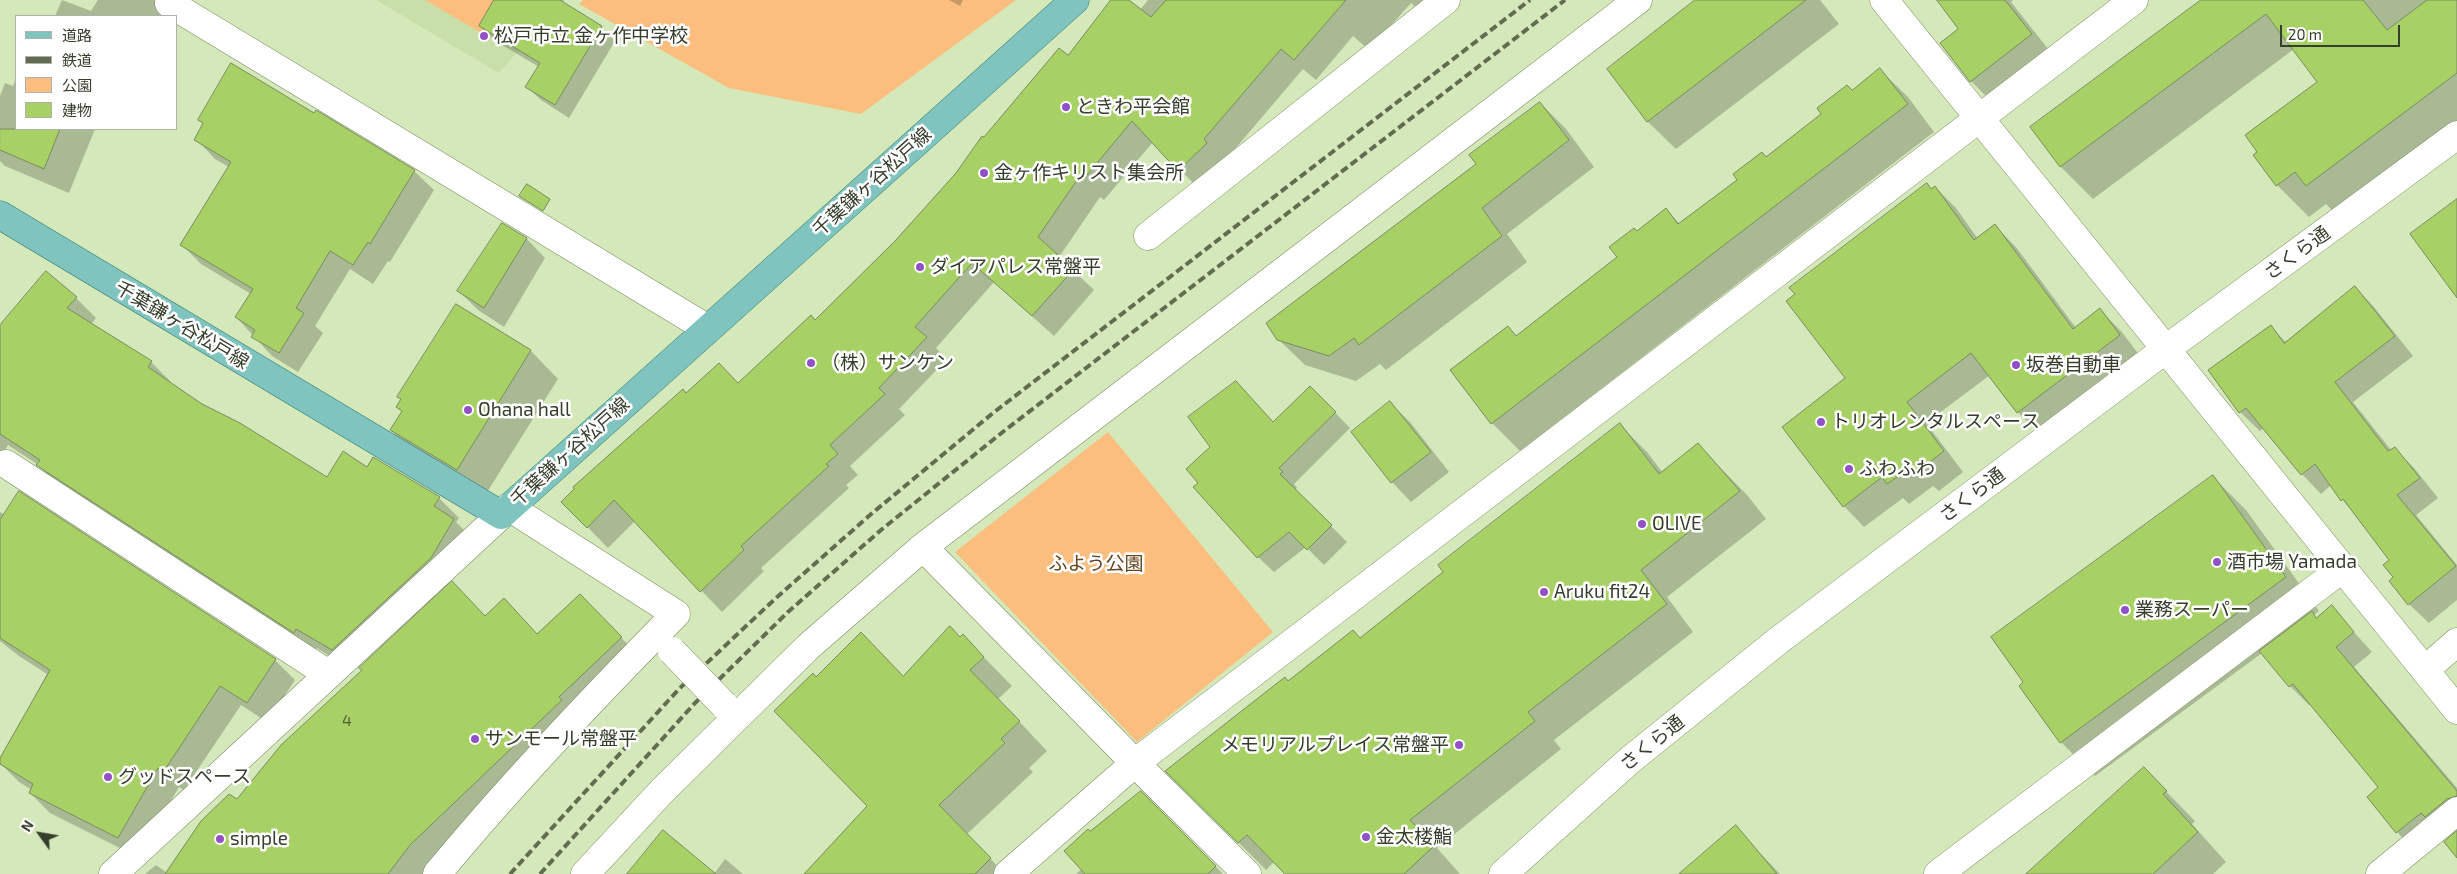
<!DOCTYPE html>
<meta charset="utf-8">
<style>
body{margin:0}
#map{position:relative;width:2457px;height:874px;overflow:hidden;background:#d4e8ba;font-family:"Exo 2","Noto Sans JP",sans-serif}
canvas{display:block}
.legend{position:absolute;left:15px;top:15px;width:162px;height:115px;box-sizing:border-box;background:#fff;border:1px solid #afb2ab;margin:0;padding:6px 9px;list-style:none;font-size:15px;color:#363e2c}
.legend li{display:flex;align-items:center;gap:10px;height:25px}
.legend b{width:25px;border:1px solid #afb2ab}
.north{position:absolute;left:15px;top:809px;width:50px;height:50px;-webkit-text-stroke:4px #fff;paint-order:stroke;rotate:302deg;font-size:14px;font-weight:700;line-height:20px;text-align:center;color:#363e2c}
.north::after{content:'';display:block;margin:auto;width:18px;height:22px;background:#363e2c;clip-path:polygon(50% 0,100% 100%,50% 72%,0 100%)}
.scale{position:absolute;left:2280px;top:25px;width:120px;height:22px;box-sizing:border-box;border:2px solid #363e2c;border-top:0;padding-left:6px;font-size:15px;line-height:18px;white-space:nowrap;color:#363e2c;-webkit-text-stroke:4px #fff;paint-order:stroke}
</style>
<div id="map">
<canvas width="2457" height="874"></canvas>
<ul class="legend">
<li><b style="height:6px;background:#80c4bf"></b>道路</li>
<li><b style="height:6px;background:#616c53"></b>鉄道</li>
<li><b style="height:14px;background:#fbbe7e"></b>公園</li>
<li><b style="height:14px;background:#a7d164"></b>建物</li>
</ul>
<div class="north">N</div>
<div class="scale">20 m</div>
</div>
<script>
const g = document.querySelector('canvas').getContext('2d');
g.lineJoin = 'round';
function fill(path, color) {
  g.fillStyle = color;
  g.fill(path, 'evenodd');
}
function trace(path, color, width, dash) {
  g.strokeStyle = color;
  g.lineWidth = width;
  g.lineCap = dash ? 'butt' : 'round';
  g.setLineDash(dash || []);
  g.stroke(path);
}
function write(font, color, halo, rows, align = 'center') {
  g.font = font + ' "Exo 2","Noto Sans JP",sans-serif';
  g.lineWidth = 5;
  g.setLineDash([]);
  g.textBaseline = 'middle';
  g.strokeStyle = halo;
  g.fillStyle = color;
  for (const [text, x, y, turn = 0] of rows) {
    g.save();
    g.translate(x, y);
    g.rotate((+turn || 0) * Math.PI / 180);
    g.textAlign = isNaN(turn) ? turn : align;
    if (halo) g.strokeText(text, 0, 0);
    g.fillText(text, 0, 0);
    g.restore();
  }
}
const built = new Path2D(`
 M 376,0 L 563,0 L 499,73 Z`);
const green = new Path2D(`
 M 425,0 L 522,0 L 488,37 Z
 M 583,0 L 1016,0 L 861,114 L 729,88 L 579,4 Z
 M 1108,432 L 1273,632 L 1137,742 L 955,552 Z`);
const shadow = new Path2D(`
 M 62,0 L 91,11 L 98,0 L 180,0 L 169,16 L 55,16 Z
 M 496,0 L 564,0 L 563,3 L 601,27 L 615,41 L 569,118 L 541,100 L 527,87 L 539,67 L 494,40 L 480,26 Z
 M 949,0 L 963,0 L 960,6 Z
 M 1112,0 L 1127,0 L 1140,10 L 1148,0 L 1459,0 L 1435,25 L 1411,3 L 1369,50 L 1353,36 L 1316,80 L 1303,69 L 1200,190 L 1153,142 L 1104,200 L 1100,197 L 1059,257 L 1094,290 L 1054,336 L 994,282 L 936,348 L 947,359 L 899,409 L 905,415 L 850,466 L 858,475 L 846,485 L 849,488 L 761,568 L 764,571 L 722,612 L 635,521 L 608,548 L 563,502 L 686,395 L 739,385 L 815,321 L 896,241 L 957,173 L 984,139 L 1068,57 Z
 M 1697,0 L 1820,0 L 1839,24 L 1676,149 L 1648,122 L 1608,69 Z
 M 1938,0 L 2013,0 L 2011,2 L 2056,59 L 1997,107 L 1971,81 L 1941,44 L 1960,29 Z
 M 2203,0 L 2457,0 L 2457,129 L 2339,217 L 2326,204 L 2309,217 L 2277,185 L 2319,82 L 2294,49 L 2093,199 L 2061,167 L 2032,127 Z
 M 1880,70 L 1908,97 L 1934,132 L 1520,451 L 1492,423 L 1451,370 L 1508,327 L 1517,336 L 1619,258 L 1637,233 L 1666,210 L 1680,224 Z
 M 16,78 L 16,129 L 95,129 L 69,193 L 5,166 L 0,161 L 0,96 L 5,83 L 13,86 Z
 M 1540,103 L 1566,129 L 1594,167 L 1507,234 L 1527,262 L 1386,370 L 1380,364 L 1356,381 L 1305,365 L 1278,339 L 1477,164 Z
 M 316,112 L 414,171 L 434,190 L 390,262 L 388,261 L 373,284 L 350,269 L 315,326 L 323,333 L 298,372 L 272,356 L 236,317 L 251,294 L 201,264 L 182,245 L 229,167 L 215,159 L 196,139 L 204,125 L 199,120 L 314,115 Z
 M 1927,185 L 1932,190 L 1935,187 L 1956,208 L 1978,239 L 1995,226 L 2016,247 L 2076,328 L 2100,310 L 2121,331 L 2140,356 L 2038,433 L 2018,412 L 1990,375 L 1926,423 L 1963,472 L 1939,491 L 1933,486 L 1909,504 L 1903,498 L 1864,527 L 1844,506 L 1847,379 Z
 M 526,238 L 545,258 L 504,327 L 478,310 L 459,291 Z
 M 2355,287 L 2374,307 L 2413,356 L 2353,402 L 2391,450 L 2394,448 L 2414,468 L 2438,498 L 2416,515 L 2457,565 L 2457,600 L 2429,623 L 2409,604 L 2394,577 L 2391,560 L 2331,485 L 2321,494 L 2302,474 L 2264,428 L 2260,431 L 2240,412 L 2270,327 L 2286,342 Z
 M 76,298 L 96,318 L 91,324 L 151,362 L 171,382 L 170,384 L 201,405 L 327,478 L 367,469 L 439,498 L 459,518 L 456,522 L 474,540 L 352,670 L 317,648 L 314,652 L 58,485 L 37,464 L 8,445 L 0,458 L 0,327 Z
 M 457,305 L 531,351 L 558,379 L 484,497 L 419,458 L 391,430 L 403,412 L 398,407 L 402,400 L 399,397 Z
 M 1236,382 L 1274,423 L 1310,387 L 1350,428 L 1294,484 L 1297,488 L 1295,490 L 1347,542 L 1324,565 L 1306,547 L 1274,572 L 1258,557 L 1200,483 Z
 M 1390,403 L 1410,422 L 1449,472 L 1411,502 L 1392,482 Z
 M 1620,425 L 1647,452 L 1663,473 L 1698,445 L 1747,495 L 1766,519 L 1667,597 L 1693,632 L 1554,740 L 1561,749 L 1437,848 L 1460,874 L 1287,874 L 1275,861 L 1266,870 L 1167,771 L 1289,682 L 1361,639 L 1445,572 Z
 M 2212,476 L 2246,510 L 2319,611 L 2314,615 L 2317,619 L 2331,607 L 2372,652 L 2354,667 L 2457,788 L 2457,826 L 2416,852 L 2397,832 L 2380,787 L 2311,704 L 2309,705 L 2290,686 L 2262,653 L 2095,776 L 2061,742 Z
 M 19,493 L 275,660 L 295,680 L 267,722 L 241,705 L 184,790 L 179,787 L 138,857 L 50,813 L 30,793 L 32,790 L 19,782 L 0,763 L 47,674 L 19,656 L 0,641 L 0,512 L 5,515 Z
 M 504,600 L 538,635 L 601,617 L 642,659 L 426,874 L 145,874 L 156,865 L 167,873 L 238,801 L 486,617 Z
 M 963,636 L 1012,686 L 998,699 L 1047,751 L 1029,768 L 1033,772 L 967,834 L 1005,874 L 806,874 L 869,806 L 816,678 L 904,677 Z
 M 2144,769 L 2195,821 L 2192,824 L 2226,862 L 2213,874 L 2031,874 Z
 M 1141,792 L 1223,874 L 1076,874 L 1082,869 L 1090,833 Z
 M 1735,827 L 1780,874 L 1680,874 Z
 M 725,859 L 743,874 L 629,874 L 714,874 Z`);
const building = new Path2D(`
 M 494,0 L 560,0 L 602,26 L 555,105 L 525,87 L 540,63 L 479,26 Z
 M 1111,0 L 1129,0 L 1151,17 L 1166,0 L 1346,0 L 1294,60 L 1281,49 L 1204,139 L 1207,143 L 1178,171 L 1132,121 L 1083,180 L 1079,177 L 1038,237 L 1074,269 L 1032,316 L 972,263 L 915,327 L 927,337 L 879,388 L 885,394 L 830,445 L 838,454 L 826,464 L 829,466 L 741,546 L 744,550 L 700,592 L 614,500 L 587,528 L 561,502 L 574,489 L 573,487 L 683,389 L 686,393 L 719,363 L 738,383 L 811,315 L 815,320 L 895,241 L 956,173 L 982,136 L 984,137 L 1059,48 L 1068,55 Z
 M 1695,0 L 1806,0 L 1647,122 L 1607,69 Z
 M 1937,0 L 2005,0 L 2032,34 L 1970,82 L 1940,43 L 1958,29 Z
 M 2201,0 L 2363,0 L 2387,30 L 2427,0 L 2457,0 L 2457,73 L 2306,186 L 2295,172 L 2276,186 L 2253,155 L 2257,152 L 2245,135 L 2317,82 L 2266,14 L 2060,167 L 2030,127 Z
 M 231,63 L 314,113 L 316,110 L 415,170 L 370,244 L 368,242 L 353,265 L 330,251 L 296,308 L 304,313 L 279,353 L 251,337 L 255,330 L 235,317 L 253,289 L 180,245 L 231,162 L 194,140 L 203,123 L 198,120 Z
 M 1880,68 L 1908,104 L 1491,424 L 1450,370 L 1508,326 L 1516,336 L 1617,257 L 1609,247 L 1634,228 L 1637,231 L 1666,208 L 1678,224 L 1737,180 L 1733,174 L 1762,152 L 1766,157 L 1821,114 L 1817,108 L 1847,85 L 1852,90 Z
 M 1540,102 L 1569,140 L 1482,208 L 1502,236 L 1359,345 L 1354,338 L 1329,356 L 1277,340 L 1266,323 L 1476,164 L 1469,155 Z
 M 0,129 L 60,129 L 44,169 L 0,150 Z
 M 1927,183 L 1931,189 L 1935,186 L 1974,240 L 1995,224 L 2073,329 L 2100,308 L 2120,335 L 2017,413 L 1971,353 L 1907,402 L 1944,451 L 1917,472 L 1913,466 L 1887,484 L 1882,477 L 1843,507 L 1782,427 L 1845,378 L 1786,301 L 1795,294 L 1789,288 Z
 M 527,184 L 550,199 L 543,211 L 519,196 Z
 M 2457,199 L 2457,298 L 2410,234 Z
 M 502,223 L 527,238 L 484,308 L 457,291 Z
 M 46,271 L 77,297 L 67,308 L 152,361 L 148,367 L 202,404 L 240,423 L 327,477 L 343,451 L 367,467 L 373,457 L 440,497 L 434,506 L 454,519 L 431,558 L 332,650 L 296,629 L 294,633 L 36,465 L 40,460 L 0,434 L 0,325 Z
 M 2355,286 L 2395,336 L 2335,382 L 2388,451 L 2395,447 L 2420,478 L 2397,495 L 2456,566 L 2408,605 L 2389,581 L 2393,577 L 2383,565 L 2389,560 L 2343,499 L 2341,501 L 2315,464 L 2301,475 L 2246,408 L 2239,413 L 2208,370 L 2271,325 L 2284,343 Z
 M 456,304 L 531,350 L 457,470 L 390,430 L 402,411 L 396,407 L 401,399 L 397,397 Z
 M 1236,381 L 1273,422 L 1310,386 L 1336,412 L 1279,468 L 1283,472 L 1280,474 L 1332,525 L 1307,550 L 1289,532 L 1257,558 L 1193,487 L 1198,483 L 1186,469 L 1210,447 L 1188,417 Z
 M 1390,401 L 1431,452 L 1391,483 L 1351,432 Z
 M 1620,423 L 1659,474 L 1698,443 L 1740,491 L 1641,570 L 1667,604 L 1528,712 L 1535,721 L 1410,820 L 1435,845 L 1404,874 L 1285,874 L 1247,835 L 1238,843 L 1165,771 L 1285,677 L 1288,681 L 1353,630 L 1360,638 L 1443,572 L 1438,565 Z
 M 2213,475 L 2286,577 L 2060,743 L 2019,686 L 2023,682 L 1991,637 Z
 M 19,491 L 276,659 L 247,703 L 220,686 L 164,771 L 158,768 L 118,838 L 29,793 L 33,784 L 0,764 L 0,758 L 50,670 L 0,638 L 0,520 Z
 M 452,581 L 485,616 L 504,598 L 537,634 L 580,594 L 622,637 L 559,697 L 562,700 L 410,845 L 388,874 L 165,874 L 201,821 L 229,794 L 237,799 L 281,745 L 362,670 L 359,668 Z
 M 2332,605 L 2354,632 L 2336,647 L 2457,791 L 2457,796 L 2447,799 L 2425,817 L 2421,813 L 2396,833 L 2367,797 L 2378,787 L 2293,684 L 2289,687 L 2259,651 L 2312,611 L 2316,618 Z
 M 950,626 L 960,637 L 963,634 L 984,657 L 970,670 L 1020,721 L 1001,739 L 1005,743 L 939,805 L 991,858 L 975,874 L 804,874 L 867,806 L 774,711 L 813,673 L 816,677 L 861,632 L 903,676 Z
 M 2144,767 L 2167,791 L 2163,794 L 2198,832 L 2153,874 L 2026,874 Z
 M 1141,791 L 1216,866 L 1208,874 L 1085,874 L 1064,851 L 1088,829 L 1090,831 Z
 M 1736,825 L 1777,874 L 1679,874 Z
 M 663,830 L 716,874 L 627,874 Z
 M 2457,831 L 2457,858 L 2444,842 Z`);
const minor = new Path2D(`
 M 171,0 L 169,3 L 708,329
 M 1884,0 L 2457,710
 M 1148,236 L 1446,0
 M 6,464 L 328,674
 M 923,547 L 1135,763 L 1247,874
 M 2425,670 L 2457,642
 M 113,874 L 501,515
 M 437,874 C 512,783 593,698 676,614 L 509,507
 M 585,874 L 662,791 L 809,646 L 923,547 L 1638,0
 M 1008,874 L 1135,763 L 2134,0
 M 1503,874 L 1630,760 L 1779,640 L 2166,349 L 2457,135
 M 1938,874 L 2343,568
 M 2380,874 L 2457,811`);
const major = new Path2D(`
 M 0,215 L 501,515 L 1075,0`);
const rail = new Path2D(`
 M 510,874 L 679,689 L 776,598 L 870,515 L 993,413 L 1530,0
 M 540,874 L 695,703 L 788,612 L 881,530 L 1004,431 L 1565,0`);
const minorBridge = new Path2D(`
 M 672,651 L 724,705`);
const markers = [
 [484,36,5,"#9251c6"],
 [1066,107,5,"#9251c6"],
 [984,173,5,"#9251c6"],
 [920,267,5,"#9251c6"],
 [811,363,5,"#9251c6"],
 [2016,365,5,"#9251c6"],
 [468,410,5,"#9251c6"],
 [1821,422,5,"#9251c6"],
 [1849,469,5,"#9251c6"],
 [1642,524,5,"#9251c6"],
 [2217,562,5,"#9251c6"],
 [1544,592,5,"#9251c6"],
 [2125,610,5,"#9251c6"],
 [475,739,5,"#9251c6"],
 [1459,745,5,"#9251c6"],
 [108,777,5,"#9251c6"],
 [1366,837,5,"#9251c6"],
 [220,839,5,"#9251c6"]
];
const numberNames = [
 ["4",347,721]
];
const poiNames = [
 ["松戸市立 金ヶ作中学校",494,36],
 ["ときわ平会館",1076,107],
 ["金ヶ作キリスト集会所",994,173],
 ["ダイアパレス常盤平",930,267],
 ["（株）サンケン",821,363],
 ["坂巻自動車",2026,365],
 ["Ohana hall",478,410],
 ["トリオレンタルスペース",1831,422],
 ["ふわふわ",1859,469],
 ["OLIVE",1652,524],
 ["酒市場 Yamada",2227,562],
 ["Aruku fit24",1554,592],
 ["業務スーパー",2135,610],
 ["サンモール常盤平",485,739],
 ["メモリアルプレイス常盤平",1449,745,"right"],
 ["グッドスペース",118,777],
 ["金太楼鮨",1376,837],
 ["simple",230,839]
];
const streetNames = [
 ["千葉鎌ヶ谷松戸線",872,182,-42],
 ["さくら通",2297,253,-36],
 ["千葉鎌ヶ谷松戸線",182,325,31],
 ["千葉鎌ヶ谷松戸線",570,452,-42],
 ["さくら通",1972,495,-37],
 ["さくら通",1652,743,-39]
];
const parkNames = [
 ["ふよう公園",1096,564]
];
fill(built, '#c8dfaa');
fill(green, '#fbbe7e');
fill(shadow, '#0003');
fill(building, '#a7d164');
trace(building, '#798b61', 1);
trace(minor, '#7b8d63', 29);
trace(major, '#307c70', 29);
trace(minor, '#fff', 28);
trace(major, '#80c4bf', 28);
trace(rail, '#616c53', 4, [8, 4]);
trace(minorBridge, '#7b8d63', 29, []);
trace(minorBridge, '#fff', 28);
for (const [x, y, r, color] of markers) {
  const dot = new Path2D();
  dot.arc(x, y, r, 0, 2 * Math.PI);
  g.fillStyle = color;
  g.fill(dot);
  trace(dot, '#fff', 2);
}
write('16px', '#52633a', null, numberNames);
write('19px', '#363e2c', '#fff', poiNames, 'left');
write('19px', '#363e2c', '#fff', streetNames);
write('19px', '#66451f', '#fff', parkNames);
</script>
